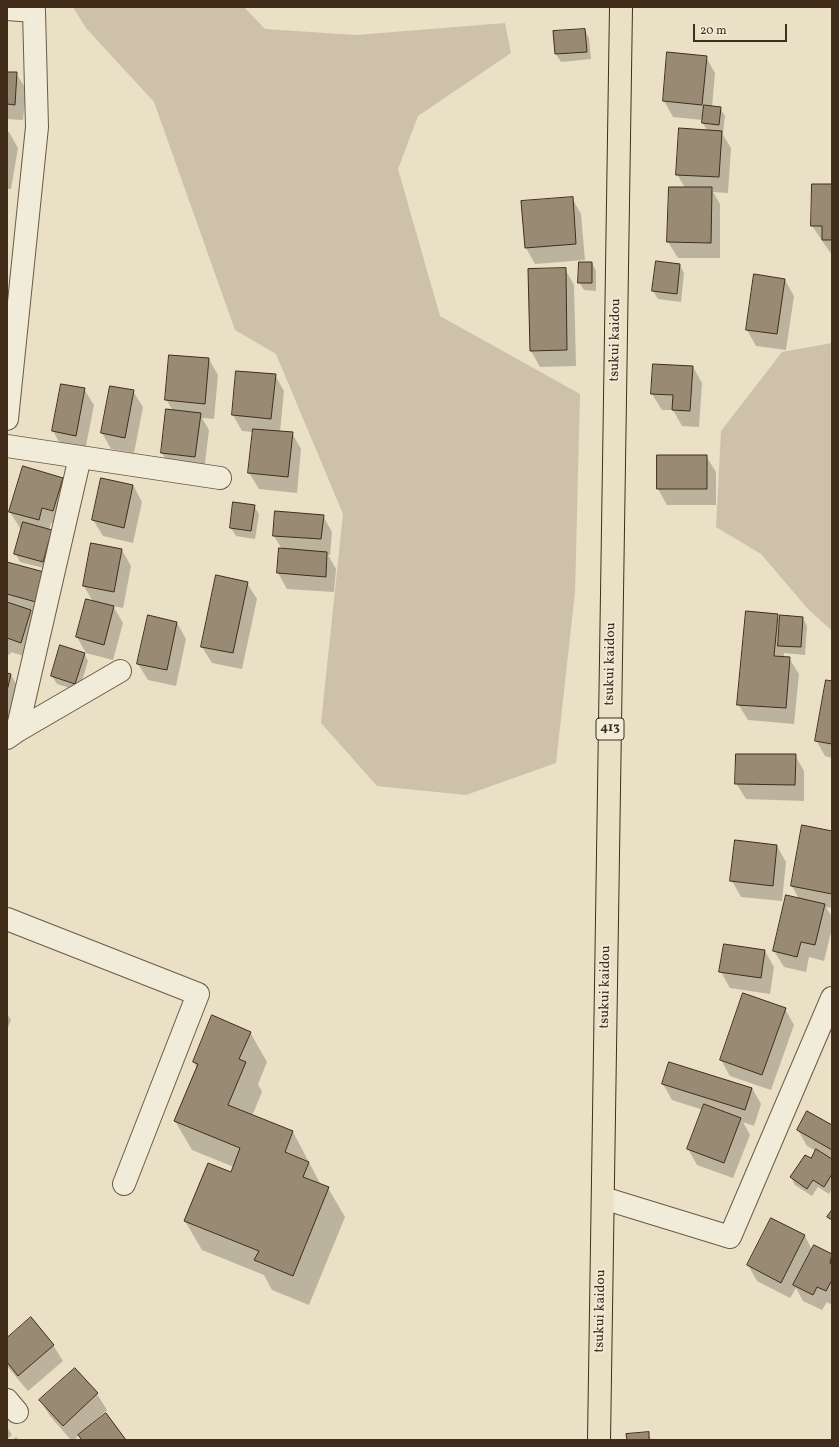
<!DOCTYPE html>
<style>
body{margin:0}
#map{position:relative;width:839px;height:1447px;overflow:hidden;background:#eae0c6;font-family:Vollkorn,serif}
canvas{display:block}
.frame{position:absolute;inset:0;border:8px solid #412d19;pointer-events:none}
.scale{position:absolute;left:693px;top:24px;width:94px;height:18px;box-sizing:border-box;border:2px solid #412d19;border-top:0;padding-left:5px;font-size:12px;line-height:14px;white-space:nowrap;color:#412d19;-webkit-text-stroke:3px #f1ebda;paint-order:stroke}
</style>
<div id="map">
<canvas width="839" height="1447"></canvas>
<div class="frame"></div>
<div class="scale">20 m</div>
</div>
<script>
const g = document.querySelector('canvas').getContext('2d');
g.lineJoin = 'round';
function fill(path, color) {
  g.fillStyle = color;
  g.fill(path, 'evenodd');
}
function trace(path, color, width, dash) {
  g.strokeStyle = color;
  g.lineWidth = width;
  g.lineCap = dash ? 'butt' : 'round';
  g.setLineDash(dash || []);
  g.stroke(path);
}
function write(font, color, halo, rows, align = 'center') {
  g.font = font + ' Vollkorn,serif';
  g.lineWidth = 3.5;
  g.setLineDash([]);
  g.textBaseline = 'middle';
  g.strokeStyle = halo;
  g.fillStyle = color;
  for (const [text, x, y, turn = 0] of rows) {
    g.save();
    g.translate(x, y);
    g.rotate((+turn || 0) * Math.PI / 180);
    g.textAlign = isNaN(turn) ? turn : align;
    if (halo) g.strokeText(text, 0, 0);
    g.fillText(text, 0, 0);
    g.restore();
  }
}
const green = new Path2D(`
 M 73,7 L 244,7 L 265,29 L 356,35 L 505,23 L 511,53 L 418,116 L 398,169 L 440,316 L 580,394 L 575,592 L 556,763 L 466,795 L 377,786 L 321,723 L 343,514 L 276,354 L 235,330 L 154,102 L 86,28 Z
 M 832,343 L 832,631 L 808,609 L 761,554 L 716,527 L 721,431 L 782,352 Z`);
const shadow = new Path2D(`
 M 585,30 L 589,38 L 591,59 L 561,62 L 556,54 Z
 M 706,57 L 715,73 L 712,107 L 720,108 L 725,116 L 723,133 L 722,133 L 731,148 L 728,193 L 713,192 L 720,204 L 720,258 L 678,258 L 668,242 L 670,188 L 685,188 L 677,174 L 707,131 L 703,123 L 703,120 L 673,117 L 664,101 Z
 M 7,73 L 16,73 L 26,89 L 23,120 L 7,119 Z
 M 7,132 L 9,132 L 18,148 L 11,189 L 7,189 Z
 M 832,185 L 832,255 L 812,226 Z
 M 572,198 L 581,214 L 585,260 L 535,264 L 526,248 Z
 M 657,262 L 680,265 L 684,273 L 681,302 L 658,299 L 653,291 Z
 M 592,263 L 596,271 L 596,291 L 584,290 L 579,282 Z
 M 565,269 L 574,285 L 576,366 L 540,367 L 531,351 L 529,270 Z
 M 785,280 L 794,296 L 786,350 L 756,346 L 747,330 Z
 M 209,359 L 218,375 L 214,419 L 202,418 L 209,430 L 204,472 L 171,469 L 162,453 L 173,411 L 166,399 Z
 M 693,367 L 702,383 L 699,427 L 682,426 L 673,410 L 662,410 L 652,394 Z
 M 237,372 L 275,375 L 284,391 L 280,432 L 292,433 L 301,449 L 297,493 L 259,489 L 249,473 L 253,432 L 242,431 L 233,415 Z
 M 62,385 L 84,389 L 94,405 L 85,451 L 62,447 L 53,431 Z
 M 133,391 L 143,407 L 134,453 L 111,449 L 102,433 Z
 M 706,456 L 716,472 L 716,505 L 667,505 L 658,489 Z
 M 62,478 L 71,494 L 62,526 L 51,523 L 49,530 L 56,539 L 48,569 L 20,562 L 16,554 L 22,529 L 20,528 L 10,512 Z
 M 133,485 L 142,502 L 133,543 L 103,536 L 93,520 Z
 M 254,506 L 259,514 L 255,539 L 236,536 L 231,528 Z
 M 323,516 L 332,532 L 330,555 L 328,555 L 336,569 L 334,592 L 287,589 L 278,573 L 282,549 L 274,536 Z
 M 122,550 L 131,566 L 123,608 L 113,606 L 123,623 L 113,660 L 86,653 L 77,637 L 93,602 L 84,586 Z
 M 7,563 L 44,573 L 45,617 L 32,614 L 40,627 L 30,658 L 11,652 L 10,655 L 7,654 Z
 M 247,583 L 257,599 L 242,669 L 212,663 L 202,647 Z
 M 777,615 L 781,621 L 803,618 L 807,626 L 805,655 L 784,653 L 784,658 L 789,658 L 799,674 L 794,724 L 748,720 L 738,704 Z
 M 177,623 L 186,639 L 176,686 L 148,680 L 138,664 Z
 M 84,653 L 88,661 L 79,691 L 57,684 L 52,676 Z
 M 7,674 L 11,675 L 20,691 L 11,723 L 7,722 Z
 M 832,682 L 832,758 L 825,756 L 816,740 Z
 M 795,755 L 804,771 L 804,801 L 746,799 L 736,783 Z
 M 832,832 L 832,908 L 826,907 L 832,917 L 832,928 L 824,961 L 809,957 L 806,972 L 784,967 L 774,951 L 799,899 L 792,886 Z
 M 777,846 L 786,862 L 782,901 L 741,897 L 732,881 Z
 M 765,951 L 774,967 L 770,994 L 730,988 L 721,972 Z
 M 785,1009 L 794,1025 L 771,1090 L 730,1076 L 721,1060 Z
 M 7,1014 L 11,1020 L 7,1030 Z
 M 250,1032 L 267,1062 L 258,1084 L 262,1092 L 252,1116 L 293,1132 L 321,1185 L 328,1188 L 345,1217 L 309,1305 L 272,1290 L 264,1275 L 202,1250 L 185,1221 L 231,1174 L 234,1167 L 192,1150 L 175,1121 L 197,1068 L 194,1062 Z
 M 663,1084 L 752,1088 L 761,1104 L 754,1126 L 743,1122 L 750,1135 L 733,1178 L 697,1165 L 688,1149 L 703,1110 L 672,1100 Z
 M 832,1126 L 832,1189 L 829,1194 L 818,1187 L 812,1196 L 795,1185 L 791,1177 L 811,1160 L 816,1151 L 807,1146 L 798,1130 Z
 M 772,1219 L 805,1236 L 812,1250 L 814,1246 L 832,1255 L 832,1305 L 827,1302 L 822,1310 L 803,1301 L 796,1288 L 790,1298 L 757,1281 L 748,1265 Z
 M 7,1339 L 53,1345 L 63,1361 L 28,1391 L 7,1366 Z
 M 74,1369 L 97,1394 L 107,1410 L 92,1423 L 125,1440 L 82,1440 L 79,1435 L 74,1440 L 71,1440 L 50,1416 L 40,1400 Z
 M 7,1427 L 12,1435 L 7,1439 Z
 M 648,1434 L 652,1440 L 628,1440 Z
 M 16,1437 L 19,1440 L 12,1440 Z`);
const building = new Path2D(`
 M 585,29 L 587,52 L 555,54 L 553,31 Z
 M 667,52 L 707,56 L 702,105 L 663,101 Z
 M 7,72 L 17,72 L 15,105 L 7,104 Z
 M 704,105 L 721,107 L 719,125 L 702,123 Z
 M 679,128 L 722,131 L 719,177 L 676,175 Z
 M 812,184 L 832,184 L 832,240 L 822,240 L 822,226 L 811,226 Z
 M 669,187 L 712,187 L 711,243 L 667,242 Z
 M 573,197 L 576,244 L 525,248 L 521,201 Z
 M 656,261 L 680,264 L 677,294 L 652,291 Z
 M 579,262 L 592,262 L 592,283 L 578,283 Z
 M 566,268 L 567,350 L 530,351 L 528,269 Z
 M 754,274 L 785,279 L 777,334 L 746,330 Z
 M 169,355 L 209,358 L 205,404 L 165,400 Z
 M 653,364 L 693,366 L 690,411 L 672,410 L 673,395 L 651,394 Z
 M 236,371 L 276,374 L 271,419 L 232,415 Z
 M 61,384 L 85,388 L 76,436 L 52,431 Z
 M 110,386 L 134,390 L 125,438 L 101,433 Z
 M 166,409 L 201,413 L 195,457 L 161,453 Z
 M 253,429 L 293,432 L 288,477 L 248,473 Z
 M 657,455 L 707,455 L 707,489 L 657,489 Z
 M 23,466 L 63,478 L 53,511 L 42,508 L 39,520 L 9,512 Z
 M 101,478 L 133,485 L 124,528 L 92,520 Z
 M 233,502 L 255,505 L 251,531 L 230,528 Z
 M 275,511 L 324,515 L 321,539 L 273,536 Z
 M 23,522 L 52,530 L 43,562 L 14,554 Z
 M 91,543 L 122,549 L 114,592 L 83,586 Z
 M 279,548 L 327,552 L 326,577 L 277,573 Z
 M 7,562 L 44,572 L 36,602 L 7,594 Z
 M 216,575 L 248,582 L 233,653 L 201,647 Z
 M 86,599 L 114,606 L 104,645 L 76,637 Z
 M 7,602 L 31,610 L 21,643 L 7,638 Z
 M 746,611 L 778,614 L 774,656 L 790,657 L 786,708 L 737,705 Z
 M 148,615 L 177,622 L 167,670 L 137,664 Z
 M 780,615 L 803,617 L 801,647 L 778,646 Z
 M 60,645 L 85,653 L 75,684 L 51,676 Z
 M 7,673 L 11,674 L 7,691 Z
 M 826,680 L 832,681 L 832,744 L 815,741 Z
 M 736,754 L 796,754 L 795,785 L 735,784 Z
 M 802,825 L 832,831 L 832,894 L 791,886 Z
 M 735,840 L 777,845 L 773,886 L 730,881 Z
 M 786,895 L 825,904 L 815,945 L 801,942 L 797,957 L 773,951 Z
 M 724,944 L 765,950 L 761,978 L 719,972 Z
 M 743,993 L 786,1008 L 762,1075 L 720,1060 Z
 M 212,1015 L 251,1032 L 239,1059 L 246,1062 L 228,1105 L 293,1131 L 285,1152 L 309,1162 L 303,1177 L 329,1187 L 293,1276 L 254,1260 L 259,1251 L 184,1221 L 208,1163 L 231,1172 L 240,1148 L 174,1121 L 198,1064 L 193,1062 Z
 M 669,1062 L 752,1088 L 745,1110 L 662,1084 Z
 M 704,1104 L 741,1118 L 724,1163 L 687,1149 Z
 M 807,1111 L 832,1125 L 832,1150 L 797,1130 Z
 M 816,1149 L 832,1159 L 832,1174 L 824,1187 L 813,1180 L 807,1189 L 790,1177 L 805,1155 L 811,1158 Z
 M 832,1210 L 832,1220 L 827,1217 Z
 M 771,1218 L 805,1235 L 781,1283 L 747,1265 Z
 M 814,1245 L 832,1254 L 830,1263 L 832,1265 L 832,1280 L 826,1291 L 817,1287 L 813,1295 L 793,1285 Z
 M 31,1317 L 54,1345 L 18,1376 L 7,1362 L 7,1338 Z
 M 75,1368 L 98,1393 L 63,1426 L 39,1400 Z
 M 106,1413 L 126,1440 L 82,1440 L 78,1435 Z
 M 649,1432 L 649,1440 L 627,1440 L 626,1434 Z`);
const minor = new Path2D(`
 M 7,9 L 34,11
 M 7,419 L 37,127 L 34,11 L 33,7
 M 7,446 L 220,478
 M 17,731 L 120,671
 M 7,738 L 17,731 L 80,457
 M 7,919 L 198,994 L 124,1184
 M 603,1198 L 730,1237 L 832,998
 M 7,1400 L 17,1412`);
const highway = new Path2D(`
 M 599,1440 L 621,7`);
const shields = [
 [610,729,28]
];
const shieldNames = [
 ["413",610,729]
];
const streetNames = [
 ["tsukui kaidou",616,340,-89],
 ["tsukui kaidou",611,664,-89],
 ["tsukui kaidou",606,987,-89],
 ["tsukui kaidou",601,1311,-89]
];
fill(green, '#cdc2a9');
fill(shadow, '#0003');
fill(building, '#998a73');
trace(building, '#412d19', 1);
trace(minor, '#6b5a44', 24);
trace(highway, '#412d19', 24);
trace(minor, '#f1ebda', 22);
trace(highway, '#eae0c6', 22);
for (const [x, y, w] of shields) {
  const box = new Path2D();
  box.roundRect(x - w / 2, y - 11, w, 22, 3);
  g.fillStyle = '#f1ebda';
  g.fill(box);
  trace(box, '#412d19', 1);
}
write('bold 13px', '#412d19', null, shieldNames);
write('14px', '#412d19', '#f1ebda', streetNames);
</script>
